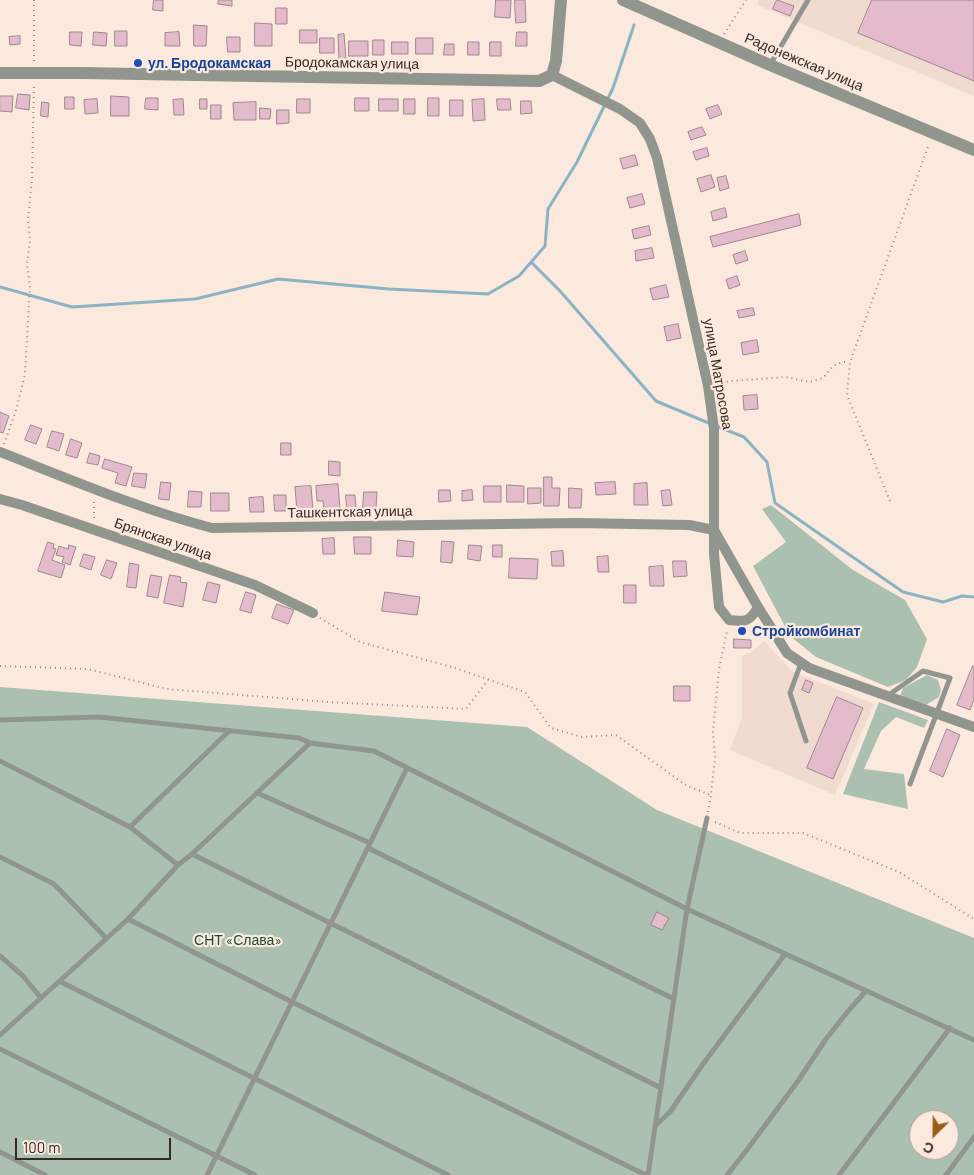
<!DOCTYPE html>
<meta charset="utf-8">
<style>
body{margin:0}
#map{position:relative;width:974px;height:1175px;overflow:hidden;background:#fce9de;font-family:Barlow,sans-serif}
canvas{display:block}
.north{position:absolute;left:909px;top:1110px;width:50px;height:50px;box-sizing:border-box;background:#fce9de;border:1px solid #ac9d94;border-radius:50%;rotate:203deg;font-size:14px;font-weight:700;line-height:20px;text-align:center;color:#332a25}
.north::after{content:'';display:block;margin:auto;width:18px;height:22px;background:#966018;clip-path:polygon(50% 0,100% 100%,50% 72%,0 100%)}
.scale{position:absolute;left:15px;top:1138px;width:156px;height:22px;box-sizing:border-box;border:2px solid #332a25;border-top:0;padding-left:6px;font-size:15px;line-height:18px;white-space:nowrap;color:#332a25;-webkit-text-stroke:4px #fce9de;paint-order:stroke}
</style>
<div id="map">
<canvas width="974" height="1175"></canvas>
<div class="north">С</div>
<div class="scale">100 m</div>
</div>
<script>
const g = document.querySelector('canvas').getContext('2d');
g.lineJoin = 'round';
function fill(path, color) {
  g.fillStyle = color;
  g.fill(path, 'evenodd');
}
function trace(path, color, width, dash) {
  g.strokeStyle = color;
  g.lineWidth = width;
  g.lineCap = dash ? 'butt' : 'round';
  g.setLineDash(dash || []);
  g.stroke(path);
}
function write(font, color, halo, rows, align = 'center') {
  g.font = font + ' Barlow,sans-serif';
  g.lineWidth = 4.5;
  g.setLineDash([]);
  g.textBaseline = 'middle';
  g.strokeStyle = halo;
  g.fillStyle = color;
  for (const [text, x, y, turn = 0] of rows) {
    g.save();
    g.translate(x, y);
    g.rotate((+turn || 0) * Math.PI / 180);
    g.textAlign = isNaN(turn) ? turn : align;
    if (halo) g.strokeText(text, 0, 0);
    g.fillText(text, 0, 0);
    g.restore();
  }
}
const industrial = new Path2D(`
 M 759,0 L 974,0 L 974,96 L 757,5 Z
 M 764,641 L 792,671 L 874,704 L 835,795 L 730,750 L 742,717 L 742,656 L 751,652 Z`);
const green = new Path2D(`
 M 771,505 L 853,570 L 905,600 L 927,639 L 917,667 L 906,680 L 888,687 L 816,657 L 790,636 L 753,566 L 786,542 L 762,509 Z
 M 927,675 L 938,680 L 941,690 L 939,697 L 926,705 L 900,696 L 903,688 Z
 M 0,687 L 527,727 L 657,810 L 974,938 L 974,1175 L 0,1175 ZM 919,1120 L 949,1120 L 949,1150 L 919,1150 Z
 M 879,702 L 928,720 L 924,728 L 896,717 L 881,731 L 864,769 L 904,774 L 908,809 L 843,794 Z`);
const stream = new Path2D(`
 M 531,262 L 560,291 L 656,401 L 711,424
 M 0,287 L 72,307 L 195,299 L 278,279 L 389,289 L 488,294 L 519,276 L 545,246 L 548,209 L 577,162 L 613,88 L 634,25
 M 716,426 L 744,437 L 767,462 L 775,503 L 903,592 L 943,602 L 962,596 L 974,597`);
const building = new Path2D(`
 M 154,0 L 163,0 L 163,11 L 153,10 Z
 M 219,0 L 232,0 L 232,6 L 218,4 Z
 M 496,0 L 511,0 L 510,18 L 495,17 Z
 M 515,0 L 525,0 L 526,22 L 516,23 Z
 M 777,0 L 794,6 L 790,16 L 773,9 Z
 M 872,0 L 974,0 L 974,81 L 858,33 Z
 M 276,8 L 287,8 L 287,24 L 276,24 Z
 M 255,23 L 272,24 L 272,46 L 255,46 Z
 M 194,25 L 207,26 L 206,46 L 194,46 Z
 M 300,30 L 317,30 L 317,43 L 300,43 Z
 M 115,31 L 127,31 L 127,46 L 115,46 Z
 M 70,32 L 82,32 L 81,46 L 70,45 Z
 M 94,32 L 107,33 L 106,46 L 93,45 Z
 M 179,32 L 180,46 L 165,46 L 165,33 Z
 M 517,32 L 527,32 L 527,46 L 516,46 Z
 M 344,34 L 346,60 L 339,60 L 338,35 Z
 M 20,36 L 20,44 L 10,45 L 9,37 Z
 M 227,37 L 240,37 L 240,52 L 228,52 Z
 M 320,38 L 334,38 L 334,53 L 320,53 Z
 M 416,38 L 433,38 L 433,54 L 416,54 Z
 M 373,40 L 384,40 L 384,55 L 373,55 Z
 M 349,41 L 368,41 L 368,56 L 349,56 Z
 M 392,42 L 408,42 L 408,54 L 392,54 Z
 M 468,42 L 479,42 L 479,55 L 468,55 Z
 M 490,42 L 501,42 L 501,56 L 490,56 Z
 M 445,44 L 454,44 L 454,55 L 444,55 Z
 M 18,94 L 30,95 L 29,110 L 16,108 Z
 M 0,96 L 13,96 L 12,112 L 0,111 Z
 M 111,96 L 129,97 L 129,116 L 111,116 Z
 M 65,97 L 74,97 L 74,109 L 65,109 Z
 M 146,98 L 158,98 L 158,110 L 145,109 Z
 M 355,98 L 369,98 L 369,111 L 355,111 Z
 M 428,98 L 439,98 L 439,116 L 428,116 Z
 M 97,99 L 98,113 L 85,114 L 84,100 Z
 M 183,99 L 184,115 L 174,115 L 173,100 Z
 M 200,99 L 207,99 L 207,109 L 200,109 Z
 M 297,99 L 310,99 L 310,113 L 297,113 Z
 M 379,99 L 398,99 L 398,111 L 379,111 Z
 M 404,99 L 415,99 L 415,114 L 404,114 Z
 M 484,99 L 485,120 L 473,121 L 472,100 Z
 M 497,99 L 510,99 L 511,110 L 498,110 Z
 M 450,100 L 463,100 L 463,116 L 450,116 Z
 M 521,101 L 531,101 L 532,113 L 521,114 Z
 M 42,102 L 49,103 L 48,117 L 41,116 Z
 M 256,102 L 256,120 L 234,120 L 233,103 Z
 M 211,105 L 221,105 L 221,119 L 211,119 Z
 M 718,105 L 722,114 L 710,119 L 706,109 Z
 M 260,108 L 271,109 L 270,119 L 260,119 Z
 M 277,110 L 289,110 L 289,123 L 277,124 Z
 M 702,127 L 706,135 L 691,140 L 688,132 Z
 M 707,148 L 709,156 L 696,160 L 693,152 Z
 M 635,155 L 638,165 L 623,169 L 620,159 Z
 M 711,175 L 715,187 L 701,192 L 697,179 Z
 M 726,176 L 729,188 L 720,191 L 717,178 Z
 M 642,194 L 645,204 L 630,208 L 627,198 Z
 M 725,208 L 727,217 L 713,221 L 711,212 Z
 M 799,214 L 801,225 L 713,247 L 710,237 Z
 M 649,226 L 651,235 L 634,239 L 632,230 Z
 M 652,248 L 654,258 L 636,261 L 635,251 Z
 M 745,251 L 748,260 L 736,264 L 733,255 Z
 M 737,276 L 740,285 L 729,289 L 726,280 Z
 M 666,285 L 669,297 L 653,300 L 650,289 Z
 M 753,308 L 755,315 L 739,318 L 737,311 Z
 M 678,324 L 681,338 L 667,341 L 664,327 Z
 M 757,340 L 759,352 L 743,355 L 741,343 Z
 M 757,395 L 758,409 L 744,410 L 743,396 Z
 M 0,412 L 9,416 L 3,433 L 0,432 Z
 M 31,425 L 42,429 L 36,444 L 25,440 Z
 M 52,431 L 64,434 L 59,451 L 47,447 Z
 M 71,439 L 82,443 L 77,458 L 66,455 Z
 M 281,443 L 291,443 L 291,455 L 281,455 Z
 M 90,453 L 100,456 L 98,465 L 87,463 Z
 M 105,459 L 132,467 L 126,486 L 115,483 L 118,473 L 102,468 Z
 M 329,461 L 340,462 L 340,476 L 329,475 Z
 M 134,473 L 147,474 L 145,488 L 132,486 Z
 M 544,477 L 552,477 L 552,488 L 560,488 L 559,506 L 544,506 Z
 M 161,482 L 171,483 L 169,500 L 159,499 Z
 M 615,482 L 616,494 L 596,495 L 595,483 Z
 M 647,483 L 648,505 L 634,505 L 634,484 Z
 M 338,484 L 340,509 L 324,511 L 323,501 L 317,501 L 316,486 Z
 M 507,485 L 524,486 L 524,502 L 507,502 Z
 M 311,486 L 313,511 L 297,512 L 295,487 Z
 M 484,486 L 501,486 L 501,502 L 484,502 Z
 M 528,488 L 541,488 L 541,503 L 528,504 Z
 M 569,488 L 582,489 L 581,508 L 569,508 Z
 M 439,490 L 450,490 L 451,501 L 439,502 Z
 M 472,490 L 473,500 L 462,501 L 462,491 Z
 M 670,490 L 672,505 L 663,506 L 661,491 Z
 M 189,491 L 202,492 L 201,507 L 188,507 Z
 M 364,492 L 377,492 L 376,508 L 363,509 Z
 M 211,493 L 229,493 L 229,511 L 211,511 Z
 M 274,495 L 286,495 L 286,511 L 275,511 Z
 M 346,495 L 355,495 L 356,508 L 347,509 Z
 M 263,497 L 264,512 L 250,512 L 249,498 Z
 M 354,537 L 371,537 L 371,554 L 355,554 Z
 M 334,538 L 335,554 L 323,554 L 322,539 Z
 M 398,540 L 414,542 L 413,557 L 397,556 Z
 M 442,541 L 454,542 L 452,563 L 441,562 Z
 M 48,542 L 54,544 L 53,548 L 56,549 L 52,560 L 65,565 L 61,578 L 38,571 Z
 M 69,545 L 76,547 L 70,565 L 62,562 L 64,557 L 56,555 L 59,546 L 68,549 Z
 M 469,545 L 482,546 L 480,561 L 468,559 Z
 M 493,545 L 502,545 L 502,557 L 493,557 Z
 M 563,551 L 564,566 L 552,566 L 551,552 Z
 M 84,554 L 95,557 L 91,570 L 80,566 Z
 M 608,556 L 609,572 L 598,572 L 597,557 Z
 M 510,558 L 538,559 L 537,579 L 509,578 Z
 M 107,560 L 117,563 L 111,579 L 101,575 Z
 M 673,561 L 686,561 L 687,576 L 674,577 Z
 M 130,563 L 139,565 L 136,588 L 127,587 Z
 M 663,566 L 664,586 L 650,586 L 649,567 Z
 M 151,575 L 162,577 L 158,598 L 147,596 Z
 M 170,575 L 181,577 L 180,582 L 187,583 L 183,607 L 164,603 Z
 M 208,582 L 220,585 L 216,603 L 203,600 Z
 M 624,585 L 636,585 L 636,603 L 624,603 Z
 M 246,592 L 256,595 L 251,613 L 240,610 Z
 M 385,592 L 420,597 L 417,615 L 382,611 Z
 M 277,604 L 294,610 L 288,624 L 272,618 Z
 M 734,639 L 751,640 L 751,648 L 734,648 Z
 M 973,666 L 974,666 L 974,700 L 970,710 L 957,705 Z
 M 806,680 L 813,683 L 809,693 L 802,690 Z
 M 674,686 L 690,686 L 690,701 L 674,701 Z
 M 837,697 L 863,708 L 833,779 L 807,768 Z
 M 947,729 L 960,735 L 943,777 L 930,771 Z
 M 657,912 L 669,918 L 662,930 L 651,925 Z`);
const path = new Path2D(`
 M 34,0 L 34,63
 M 724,34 L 746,0
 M 717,384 L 730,381 L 786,377 L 809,382 L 823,378 L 833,366 L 842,362 L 849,362
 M 4,444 L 17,407 L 25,374 L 30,286 L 27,264 L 30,241 L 28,219 L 32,179 L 34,85
 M 890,501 L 847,395 L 850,362 L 929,144
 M 94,518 L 94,500
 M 320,618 L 360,642 L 452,667 L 525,692 L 551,728 L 582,737 L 616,735 L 687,786 L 711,795
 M 0,666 L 88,669 L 167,689 L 328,702 L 466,709 L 488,680
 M 708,812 L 711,795 L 715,757 L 713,732 L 719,669 L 727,631
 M 715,822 L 740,833 L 803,833 L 899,872 L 974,919`);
const service = new Path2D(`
 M 770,65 L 808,0
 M 801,663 L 790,693 L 806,741
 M 887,696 L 923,671 L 950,678 L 910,784
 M 0,720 L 99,717 L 299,738 L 310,743
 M 0,761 L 130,827 L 178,865
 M 257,793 L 370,843
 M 130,827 L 229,731
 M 368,848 L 674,999
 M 192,854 L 661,1088
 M 0,857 L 54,884 L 106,938
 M 128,919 L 292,1002 L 646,1175
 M 0,956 L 23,976 L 41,998
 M 59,981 L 448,1175
 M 0,1035 L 128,919 L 178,865 L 192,854 L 310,743 L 374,751 L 687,909 L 974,1040
 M 0,1049 L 255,1175
 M 656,1125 L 670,1112 L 703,1064 L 785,954
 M 0,1152 L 45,1175
 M 207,1175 L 407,768
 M 648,1175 L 687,909 L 707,818
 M 727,1175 L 746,1151 L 798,1081 L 826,1039 L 849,1010 L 866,991
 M 839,1175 L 950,1028
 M 946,1175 L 974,1137`);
const minor = new Path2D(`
 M 552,75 L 620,109 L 640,123 L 650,139 L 657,158 L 708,386 L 714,429 L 714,530 L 758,607 L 787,653 L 809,668 L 974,727
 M 0,452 C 69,479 140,509 212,528 L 576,523 L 689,525 L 714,530 L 714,554 L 719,607 L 729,620 C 745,622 750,622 758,607
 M 0,499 L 22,505 L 255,585 L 313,613`);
const tertiary = new Path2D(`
 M 623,0 L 770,65 L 974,150
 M 0,73 L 82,73 L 539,81 L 552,75 L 556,61 L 561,0`);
const markers = [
 [138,63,5,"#1a4fb4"],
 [742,631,5,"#1a4fb4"]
];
const streetNames = [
 ["Радонежская улица",804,62,23],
 ["Бродокамская улица",352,63,1],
 ["улица Матросова",718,374,80],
 ["Ташкентская улица",350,512,-1],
 ["Брянская улица",163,539,19]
];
const transitNames = [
 ["ул. Бродокамская",148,63],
 ["Стройкомбинат",752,631]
];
const parkNames = [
 ["СНТ «Слава»",238,940]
];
fill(industrial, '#f1dacf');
fill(green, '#abc0b1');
trace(stream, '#8ab3c4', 3);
fill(building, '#e3bbcb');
trace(building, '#9f8791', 1);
trace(path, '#978981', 2, [1, 4]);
trace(service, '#90968d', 5);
trace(minor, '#90968d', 10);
trace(tertiary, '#90968d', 12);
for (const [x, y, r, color] of markers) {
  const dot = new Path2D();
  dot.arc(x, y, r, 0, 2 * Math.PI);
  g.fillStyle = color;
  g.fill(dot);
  trace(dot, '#fce9de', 2);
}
write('14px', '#332a25', '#fce9de', streetNames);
write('bold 14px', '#164399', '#fce9de', transitNames, 'left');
write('14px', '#154e2e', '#fce9de', parkNames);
</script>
